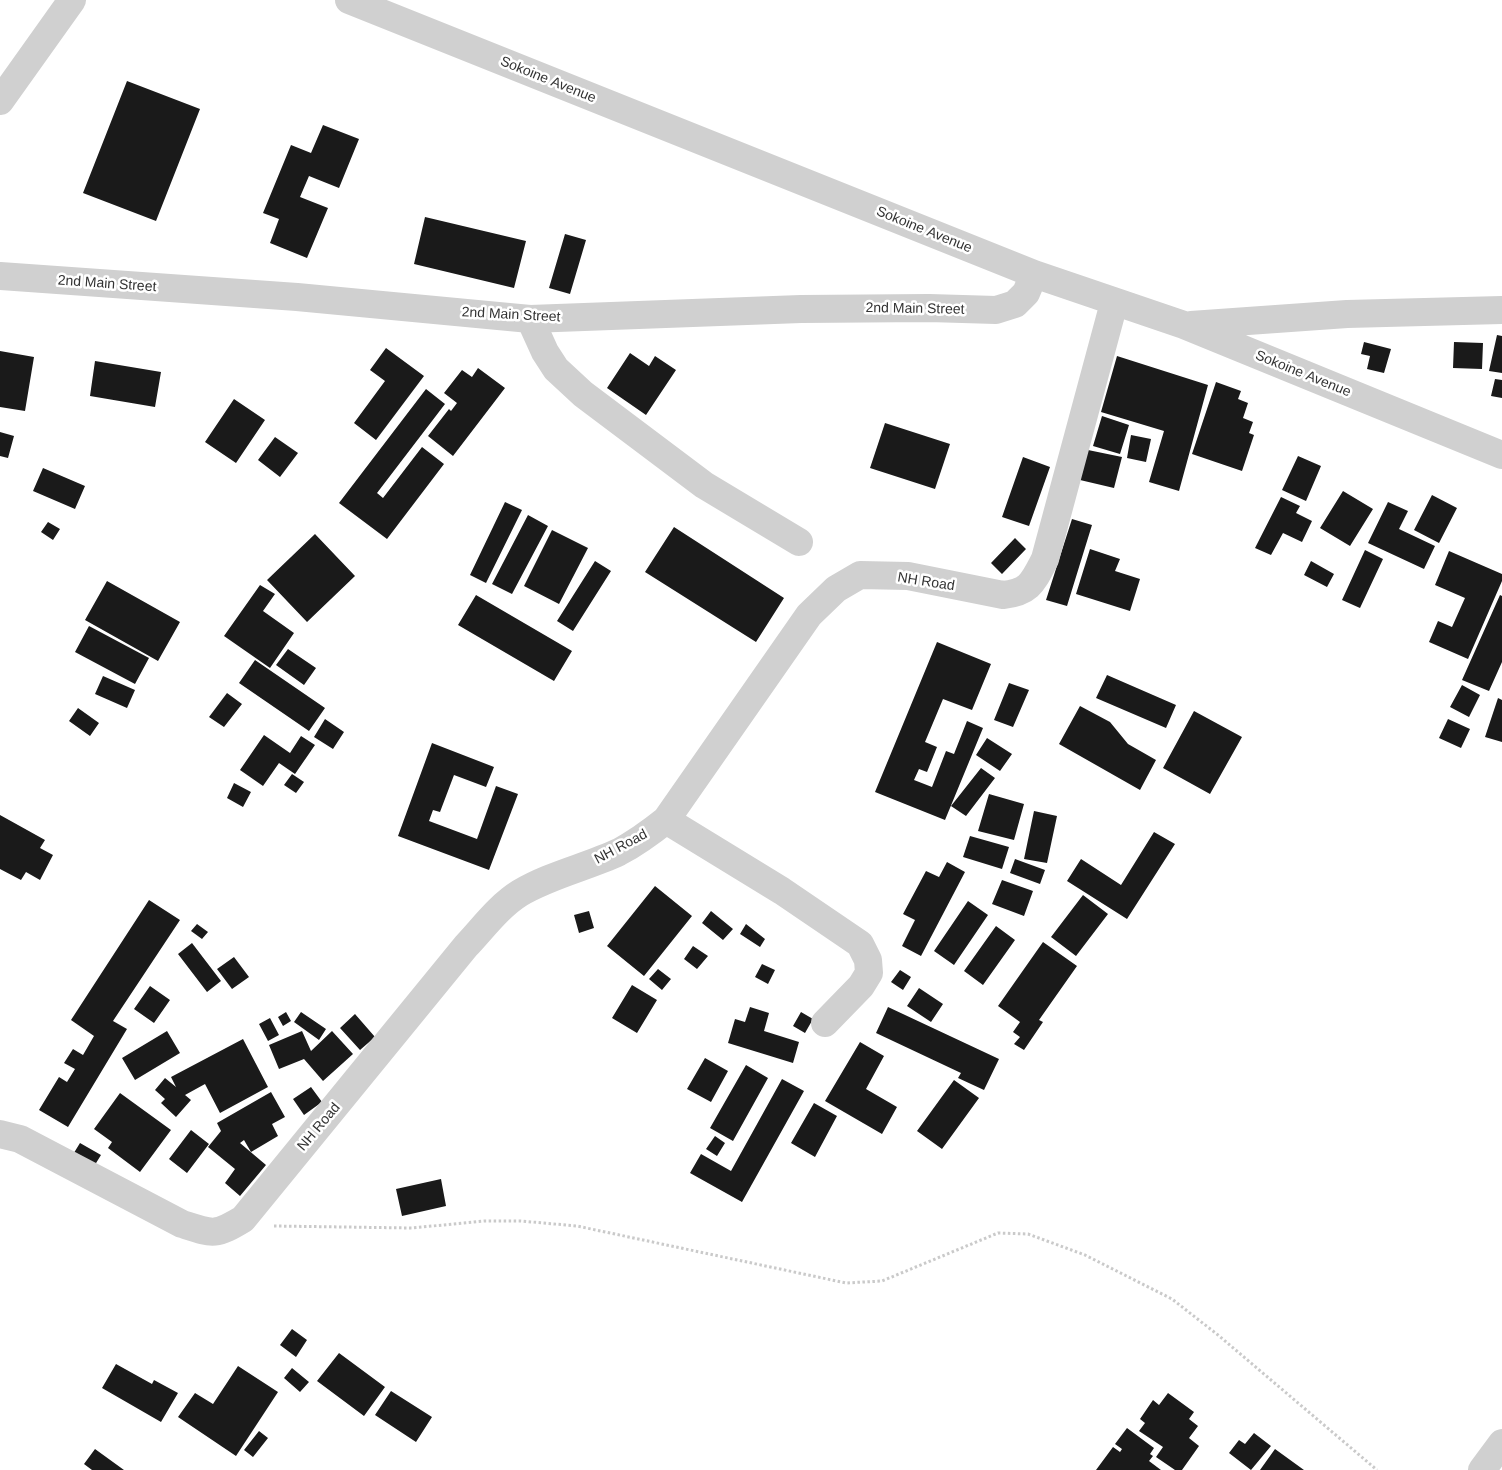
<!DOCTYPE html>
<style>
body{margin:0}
canvas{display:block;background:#fff}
</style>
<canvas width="1502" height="1470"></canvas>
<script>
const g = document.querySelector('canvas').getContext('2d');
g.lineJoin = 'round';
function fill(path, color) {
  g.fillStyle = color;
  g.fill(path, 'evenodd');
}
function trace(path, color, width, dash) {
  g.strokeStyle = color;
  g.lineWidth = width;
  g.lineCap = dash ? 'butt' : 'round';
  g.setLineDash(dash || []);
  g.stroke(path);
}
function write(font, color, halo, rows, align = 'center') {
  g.font = font + ' Arial,sans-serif';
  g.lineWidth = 5;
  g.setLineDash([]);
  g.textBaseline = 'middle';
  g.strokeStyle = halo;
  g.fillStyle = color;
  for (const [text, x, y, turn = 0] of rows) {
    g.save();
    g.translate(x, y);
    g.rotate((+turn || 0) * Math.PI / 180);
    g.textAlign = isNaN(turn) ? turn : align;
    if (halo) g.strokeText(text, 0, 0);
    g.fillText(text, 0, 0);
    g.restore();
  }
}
const building = new Path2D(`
 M 127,81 L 200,109 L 156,221 L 83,193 Z
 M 323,125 L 359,139 L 339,188 L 309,176 L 300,197 L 328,208 L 307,258 L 270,243 L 279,219 L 263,213 L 291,145 L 311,153 Z
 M 425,217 L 526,241 L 514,288 L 414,264 Z
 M 565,234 L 586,240 L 570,294 L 549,288 Z
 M 1497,335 L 1502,336 L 1502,373 L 1489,371 Z
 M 1364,342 L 1391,349 L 1384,373 L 1367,369 L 1370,356 L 1361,354 Z
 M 1454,342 L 1483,343 L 1482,369 L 1453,368 Z
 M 386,348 L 424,376 L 376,440 L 354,423 L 385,381 L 370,370 Z
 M 0,351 L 34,357 L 25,411 L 0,407 Z
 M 630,353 L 649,366 L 655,356 L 676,370 L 646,415 L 607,388 Z
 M 1117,356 L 1208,385 L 1179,491 L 1149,482 L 1164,431 L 1101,412 Z
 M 95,361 L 161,372 L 155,407 L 90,396 Z
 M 478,368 L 505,388 L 453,456 L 428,436 L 449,409 L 451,411 L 457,403 L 444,393 L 462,370 L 472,377 Z
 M 1495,379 L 1502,380 L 1502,398 L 1491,396 Z
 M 1216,382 L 1241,391 L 1238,399 L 1248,403 L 1243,418 L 1253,422 L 1249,433 L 1254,435 L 1242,471 L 1192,454 Z
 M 426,389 L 445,404 L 377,493 L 383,498 L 422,447 L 444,464 L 387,539 L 339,503 Z
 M 234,399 L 265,420 L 236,463 L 205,442 Z
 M 1102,416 L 1129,425 L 1120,454 L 1093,446 Z
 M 885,423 L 950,444 L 935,489 L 870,468 Z
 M 0,432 L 14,436 L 8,458 L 0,456 Z
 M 1131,435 L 1151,439 L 1146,462 L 1127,458 Z
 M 275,437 L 298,453 L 280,477 L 258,460 Z
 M 1088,450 L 1122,457 L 1114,488 L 1080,480 Z
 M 1298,456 L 1321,466 L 1306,501 L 1282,490 Z
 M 1023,457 L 1050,467 L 1029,526 L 1002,517 Z
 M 43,468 L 85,486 L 75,509 L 33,491 Z
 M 1343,491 L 1373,509 L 1350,546 L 1320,528 Z
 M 1432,495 L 1457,508 L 1439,543 L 1414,530 Z
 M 1281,497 L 1300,506 L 1296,513 L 1312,521 L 1302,542 L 1283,533 L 1271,555 L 1255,548 Z
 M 505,502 L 522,510 L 486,583 L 470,575 Z
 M 1388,502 L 1408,511 L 1399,529 L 1435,546 L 1424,569 L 1368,543 Z
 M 528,515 L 548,526 L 512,594 L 492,584 Z
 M 1072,519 L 1092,525 L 1067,606 L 1046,600 Z
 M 48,522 L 60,529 L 53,540 L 41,532 Z
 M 674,527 L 784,598 L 756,642 L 645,572 Z
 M 552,530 L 588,548 L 559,604 L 524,586 Z
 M 315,534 L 355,576 L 307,622 L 267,580 Z
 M 1015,538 L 1026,549 L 1002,574 L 991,563 Z
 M 1090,549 L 1120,559 L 1115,571 L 1140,579 L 1130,611 L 1076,594 Z
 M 1365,550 L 1383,559 L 1360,608 L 1342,600 Z
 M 1449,551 L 1502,574 L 1502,581 L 1468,659 L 1429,642 L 1438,621 L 1452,627 L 1465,598 L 1435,585 Z
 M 595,561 L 611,571 L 573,631 L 557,621 Z
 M 1311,561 L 1334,574 L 1327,587 L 1304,575 Z
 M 107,581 L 180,622 L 158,661 L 85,620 Z
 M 260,585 L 275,594 L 263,611 L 294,633 L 270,668 L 224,636 Z
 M 476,595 L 572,651 L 554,681 L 458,625 Z
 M 1500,595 L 1502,596 L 1502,662 L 1489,691 L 1462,680 Z
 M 89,626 L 149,658 L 135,684 L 75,652 Z
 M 937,642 L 991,664 L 972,710 L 943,699 L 925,742 L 937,747 L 927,772 L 919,769 L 914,780 L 932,787 L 946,751 L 954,754 L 967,721 L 983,728 L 945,820 L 875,792 Z
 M 288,649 L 316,668 L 304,685 L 276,665 Z
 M 255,660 L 325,708 L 309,731 L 239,683 Z
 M 1107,675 L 1176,705 L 1166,728 L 1096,698 Z
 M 103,676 L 135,690 L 127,708 L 95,694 Z
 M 1009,683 L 1029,690 L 1013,727 L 994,720 Z
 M 1462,685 L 1480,695 L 1469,717 L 1450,707 Z
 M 227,693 L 242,704 L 224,727 L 209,717 Z
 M 1498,698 L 1502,700 L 1502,742 L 1485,737 Z
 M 1080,706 L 1110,722 L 1128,744 L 1156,760 L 1140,790 L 1059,744 Z
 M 78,708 L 99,723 L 90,736 L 69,721 Z
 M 1194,711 L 1242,737 L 1210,794 L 1163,768 Z
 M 325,719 L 344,732 L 333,749 L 314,737 Z
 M 1448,719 L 1470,729 L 1461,748 L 1439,738 Z
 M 264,735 L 290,753 L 301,736 L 315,745 L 295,774 L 279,763 L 263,786 L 240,770 Z
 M 987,738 L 1012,754 L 1000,771 L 976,755 Z
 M 432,743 L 494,767 L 486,787 L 454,775 L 440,812 L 433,810 L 429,821 L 477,839 L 496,786 L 518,794 L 489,870 L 398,836 Z
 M 981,768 L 995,778 L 966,816 L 951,806 Z
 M 292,774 L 304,782 L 296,793 L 284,785 Z
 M 234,783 L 251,792 L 243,807 L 227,798 Z
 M 989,794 L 1024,804 L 1014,840 L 978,831 Z
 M 1034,811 L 1057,816 L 1047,863 L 1024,859 Z
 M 0,815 L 45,840 L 40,848 L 53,855 L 40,880 L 26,872 L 21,880 L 0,869 Z
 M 1154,832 L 1175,844 L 1127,919 L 1067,881 L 1081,859 L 1121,885 Z
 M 970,836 L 1009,847 L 1002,869 L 963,857 Z
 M 1015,859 L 1045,870 L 1040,884 L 1010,873 Z
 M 947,862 L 965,872 L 921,956 L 902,946 L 915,920 L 903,914 L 926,871 L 939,877 Z
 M 1002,880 L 1033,891 L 1024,916 L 992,904 Z
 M 655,886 L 692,916 L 644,976 L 607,946 Z
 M 1083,895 L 1108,914 L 1076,956 L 1051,937 Z
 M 149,900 L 180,920 L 113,1021 L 127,1029 L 68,1127 L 39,1110 L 59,1077 L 67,1082 L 75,1069 L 64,1063 L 73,1049 L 83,1055 L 94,1036 L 71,1020 Z
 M 968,901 L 988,915 L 954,965 L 934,951 Z
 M 589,911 L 594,928 L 579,933 L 574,915 Z
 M 711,911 L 733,929 L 723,940 L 702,923 Z
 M 197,924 L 208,932 L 202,939 L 191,931 Z
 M 746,924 L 765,939 L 760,947 L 740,934 Z
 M 996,926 L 1015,940 L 983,985 L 964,971 Z
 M 1043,942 L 1077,966 L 1039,1020 L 1043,1022 L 1024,1050 L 1014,1044 L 1020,1037 L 1013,1032 L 1020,1022 L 998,1006 Z
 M 192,943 L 221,981 L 207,992 L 178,954 Z
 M 693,946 L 708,956 L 697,969 L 684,959 Z
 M 234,957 L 249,977 L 232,989 L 217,969 Z
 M 762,964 L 775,970 L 768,984 L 755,977 Z
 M 658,969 L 671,979 L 662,990 L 649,979 Z
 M 900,970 L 911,977 L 903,990 L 891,982 Z
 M 632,985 L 657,1000 L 637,1033 L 612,1018 Z
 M 150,986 L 170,1000 L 154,1023 L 134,1009 Z
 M 919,988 L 943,1004 L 931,1022 L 907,1006 Z
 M 750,1007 L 769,1013 L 764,1031 L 799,1042 L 793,1063 L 728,1043 L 735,1019 L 745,1022 Z
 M 888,1007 L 999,1059 L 984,1090 L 958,1078 L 961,1073 L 876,1033 Z
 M 286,1012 L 291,1021 L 283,1026 L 278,1017 Z
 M 301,1012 L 326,1029 L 319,1040 L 294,1022 Z
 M 801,1012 L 813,1019 L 805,1033 L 793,1026 Z
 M 355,1014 L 375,1037 L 360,1050 L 340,1028 Z
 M 270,1018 L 279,1035 L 268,1041 L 259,1024 Z
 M 167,1031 L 180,1053 L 135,1080 L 122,1058 Z
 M 302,1031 L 311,1051 L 332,1031 L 353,1054 L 323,1081 L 304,1059 L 279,1069 L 269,1045 Z
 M 243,1039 L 268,1087 L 220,1113 L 205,1084 L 185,1095 L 191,1100 L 176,1117 L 161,1103 L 165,1099 L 155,1090 L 165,1078 L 176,1087 L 171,1077 Z
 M 860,1042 L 884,1056 L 866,1089 L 897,1107 L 882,1134 L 825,1101 Z
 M 705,1058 L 728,1071 L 711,1102 L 687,1089 Z
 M 746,1065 L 768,1078 L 733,1141 L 710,1128 Z
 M 782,1079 L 804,1091 L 742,1202 L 690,1173 L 701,1154 L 731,1171 Z
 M 954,1080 L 979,1098 L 942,1149 L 917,1131 Z
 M 311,1087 L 322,1102 L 304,1115 L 293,1099 Z
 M 271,1092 L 285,1117 L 272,1124 L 278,1136 L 251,1152 L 244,1140 L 240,1143 L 266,1165 L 240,1196 L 225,1183 L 235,1169 L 208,1147 L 221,1131 L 217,1123 Z
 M 120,1093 L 171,1130 L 140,1172 L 108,1148 L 112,1142 L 94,1129 Z
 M 814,1103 L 837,1116 L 815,1157 L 791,1143 Z
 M 191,1130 L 209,1144 L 187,1173 L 169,1159 Z
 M 715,1136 L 725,1143 L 717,1156 L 706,1149 Z
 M 80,1143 L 101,1155 L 93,1168 L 72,1156 Z
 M 441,1179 L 446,1206 L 402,1216 L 396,1189 Z
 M 292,1329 L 307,1340 L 296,1357 L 280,1345 Z
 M 339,1353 L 385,1387 L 364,1416 L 317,1381 Z
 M 116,1364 L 152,1384 L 154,1380 L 178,1393 L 161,1422 L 102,1388 Z
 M 238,1366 L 278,1392 L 236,1456 L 178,1417 L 195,1393 L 213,1404 Z
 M 292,1368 L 309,1382 L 300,1392 L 284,1378 Z
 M 391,1391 L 432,1417 L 416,1442 L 375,1415 Z
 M 1168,1393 L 1194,1412 L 1189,1419 L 1198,1426 L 1189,1438 L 1199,1446 L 1182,1470 L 1175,1470 L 1156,1457 L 1163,1447 L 1139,1431 L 1145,1423 L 1140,1419 L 1153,1400 L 1159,1405 Z
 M 1127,1428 L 1154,1448 L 1150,1454 L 1153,1456 L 1149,1461 L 1161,1470 L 1096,1470 L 1113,1447 L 1120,1452 L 1122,1449 L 1115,1444 Z
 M 259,1431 L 268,1438 L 253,1457 L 244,1450 Z
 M 1254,1433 L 1271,1446 L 1251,1470 L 1229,1453 L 1239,1440 L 1245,1444 Z
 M 95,1449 L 124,1470 L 92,1470 L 84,1464 Z
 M 1275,1449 L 1304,1470 L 1260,1470 Z`);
const path = new Path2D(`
 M 274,1226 L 412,1228 L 484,1221 L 521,1221 L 577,1226 L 846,1283 L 882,1281 L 998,1233 L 1028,1234 L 1085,1255 L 1172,1299 L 1218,1335 L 1377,1470`);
const minor = new Path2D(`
 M 349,0 L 1034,274 L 1184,325 L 1502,455
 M 0,101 L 72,0
 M 0,276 L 297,297 L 530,319 L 801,309 L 929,308 L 996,310 L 1015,304 L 1026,293 L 1034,274
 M 530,319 L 545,352 L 556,369 L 583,394 L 704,485 L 799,542
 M 1191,325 L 1347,314 L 1502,310
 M 666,820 L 782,891 L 860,944 L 868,960 L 869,973 L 861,986 L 825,1023
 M 0,1134 L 20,1139 L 182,1224 C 213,1234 215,1236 243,1219 L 466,946 C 483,928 499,906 520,893 C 550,875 587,867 619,852 C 636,843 651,832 666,820 L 809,615 L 836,589 L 860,575 L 908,576 L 1003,595 C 1030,592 1033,582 1045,559 L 1114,303
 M 1482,1470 L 1502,1443`);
const streetNames = [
 ["Sokoine Avenue",548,80,22],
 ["Sokoine Avenue",924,230,22],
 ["2nd Main Street",107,284,4],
 ["2nd Main Street",915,309,1],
 ["2nd Main Street",511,315,3],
 ["Sokoine Avenue",1303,374,22],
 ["NH Road",926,582,9],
 ["NH Road",621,847,-28],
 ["NH Road",319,1127,-50]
];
fill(building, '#1a1a1a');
trace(path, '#cacaca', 3, [2.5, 2.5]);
trace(minor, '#d0d0d0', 28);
write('14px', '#333', '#fff', streetNames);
</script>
